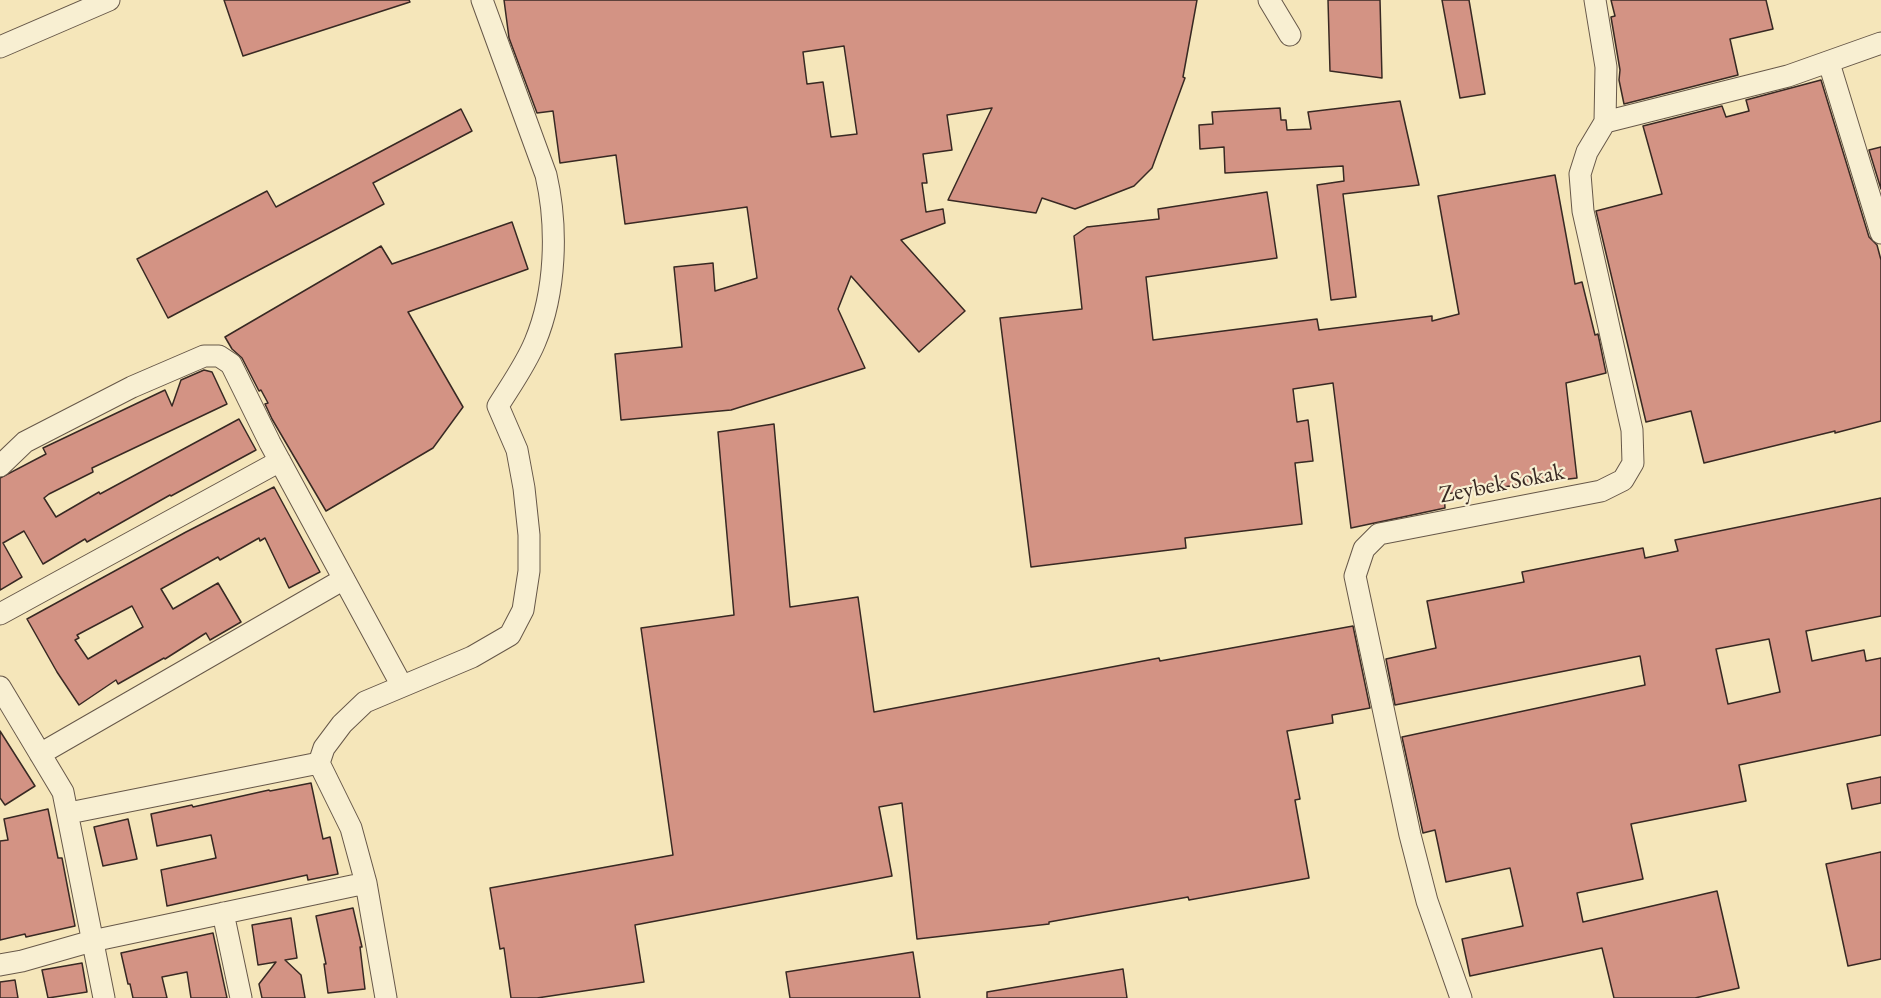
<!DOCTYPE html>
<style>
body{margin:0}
canvas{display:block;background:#f5e6ba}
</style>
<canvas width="1881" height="998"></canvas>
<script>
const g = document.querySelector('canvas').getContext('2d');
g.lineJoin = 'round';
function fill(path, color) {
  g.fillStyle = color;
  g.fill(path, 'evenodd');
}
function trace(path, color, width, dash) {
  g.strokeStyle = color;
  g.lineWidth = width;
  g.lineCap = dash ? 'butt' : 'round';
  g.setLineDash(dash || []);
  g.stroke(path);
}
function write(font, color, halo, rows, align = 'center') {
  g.font = font + ' "EB Garamond",serif';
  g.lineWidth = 4.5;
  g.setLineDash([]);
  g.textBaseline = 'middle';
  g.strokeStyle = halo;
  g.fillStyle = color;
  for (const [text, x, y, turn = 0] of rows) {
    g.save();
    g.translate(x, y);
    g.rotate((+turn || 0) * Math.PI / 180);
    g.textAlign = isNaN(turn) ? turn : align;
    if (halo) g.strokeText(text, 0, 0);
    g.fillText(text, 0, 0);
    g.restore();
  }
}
const building = new Path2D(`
 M 224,0 L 409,0 L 410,2 L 243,56 Z
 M 504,0 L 1197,0 L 1183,77 L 1185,78 L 1152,168 L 1134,186 L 1075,209 L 1042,198 L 1036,213 L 948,200 L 992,108 L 947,115 L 952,150 L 923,154 L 927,183 L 922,183 L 926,212 L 943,209 L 945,223 L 901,240 L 965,311 L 919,352 L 851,276 L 838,309 L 865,368 L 731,410 L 621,420 L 615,354 L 682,347 L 674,267 L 713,263 L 715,291 L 757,278 L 747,207 L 625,224 L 616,155 L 560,163 L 553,111 L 537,113 L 509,38 ZM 844,46 L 857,134 L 831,137 L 823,82 L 807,84 L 803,52 Z
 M 1328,0 L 1380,0 L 1382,78 L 1330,71 Z
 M 1442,0 L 1469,0 L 1485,94 L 1460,98 Z
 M 1611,0 L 1766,0 L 1773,29 L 1730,39 L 1738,75 L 1624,104 L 1619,80 L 1620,70 L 1611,17 L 1615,16 Z
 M 1821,80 L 1869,237 L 1877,245 L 1881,260 L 1881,421 L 1835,433 L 1835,431 L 1704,463 L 1691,411 L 1646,422 L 1596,211 L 1662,194 L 1643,126 L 1722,106 L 1726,117 L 1749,111 L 1746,100 Z
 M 1400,101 L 1419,185 L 1343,194 L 1356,297 L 1331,300 L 1317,185 L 1344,181 L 1343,166 L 1225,173 L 1224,147 L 1200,149 L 1199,125 L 1213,124 L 1212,112 L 1280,108 L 1281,120 L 1286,120 L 1287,130 L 1311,129 L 1308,112 Z
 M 461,109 L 472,131 L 373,183 L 384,204 L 168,318 L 137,259 L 267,191 L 276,207 Z
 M 1881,147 L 1881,189 L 1869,150 Z
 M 1555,175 L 1575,284 L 1582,282 L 1595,335 L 1598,334 L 1606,373 L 1566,383 L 1577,478 L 1444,494 L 1445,508 L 1351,528 L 1333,383 L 1293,389 L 1297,422 L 1308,420 L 1313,461 L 1295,463 L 1302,524 L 1185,538 L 1186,548 L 1031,567 L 1000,318 L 1082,309 L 1074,236 L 1087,227 L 1159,219 L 1158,209 L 1267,192 L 1277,258 L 1146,277 L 1153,340 L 1317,319 L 1319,330 L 1432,316 L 1432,321 L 1459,314 L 1438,196 Z
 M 512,222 L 528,269 L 408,312 L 463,407 L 433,448 L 326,511 L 272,419 L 265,404 L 268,403 L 261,390 L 259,391 L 242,358 L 232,349 L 225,337 L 381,246 L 392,264 Z
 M 204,370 L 212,372 L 227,404 L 92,468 L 93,472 L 49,494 L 44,498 L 56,517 L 99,492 L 100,494 L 239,419 L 256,450 L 171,496 L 170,495 L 87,542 L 85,539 L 43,564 L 24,531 L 3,543 L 22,577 L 0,590 L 0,478 L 46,454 L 43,448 L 165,390 L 172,406 L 181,380 Z
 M 774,424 L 790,607 L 858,597 L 874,712 L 1159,658 L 1160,661 L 1353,626 L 1370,708 L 1332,715 L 1333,723 L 1287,731 L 1300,799 L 1295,800 L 1309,878 L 1189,900 L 1188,897 L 1049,922 L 1049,924 L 917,939 L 902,803 L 879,807 L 892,876 L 635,925 L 644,982 L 537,998 L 511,998 L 504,948 L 500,949 L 490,888 L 673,855 L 641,628 L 734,615 L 718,432 Z
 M 274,487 L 320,572 L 289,588 L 265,538 L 260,541 L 259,538 L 220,560 L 218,557 L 161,589 L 173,609 L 218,583 L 241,622 L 210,640 L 206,633 L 165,659 L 164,658 L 118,684 L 116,680 L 79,705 L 57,672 L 27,619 L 186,532 ZM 132,606 L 143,627 L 88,659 L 75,640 L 79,638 L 77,635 Z
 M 1881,498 L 1881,616 L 1806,631 L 1812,661 L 1864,650 L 1866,661 L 1881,658 L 1881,735 L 1739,765 L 1746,801 L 1631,824 L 1643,879 L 1577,893 L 1583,922 L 1717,891 L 1739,988 L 1695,998 L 1614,998 L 1602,948 L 1470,976 L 1462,939 L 1523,926 L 1510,868 L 1446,882 L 1435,830 L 1423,833 L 1402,737 L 1645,685 L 1640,656 L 1395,705 L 1386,659 L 1436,648 L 1427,601 L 1524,582 L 1522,572 L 1643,548 L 1645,558 L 1678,551 L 1675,540 ZM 1769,639 L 1780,692 L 1728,704 L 1716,649 Z
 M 0,731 L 35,786 L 5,805 L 0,798 Z
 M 1881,777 L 1881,803 L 1852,809 L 1847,784 Z
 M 311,783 L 323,839 L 330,837 L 338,874 L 308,880 L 307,875 L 167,906 L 161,870 L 216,858 L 211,835 L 157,846 L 151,814 L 192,805 L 193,807 L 269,790 L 270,791 Z
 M 48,809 L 58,858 L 62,858 L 75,926 L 26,937 L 25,934 L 0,940 L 0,841 L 8,840 L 4,819 Z
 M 128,819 L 137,859 L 103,866 L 94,827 Z
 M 1881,852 L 1881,959 L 1848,966 L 1826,864 Z
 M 353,908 L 362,947 L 360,947 L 365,989 L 328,993 L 324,964 L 326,964 L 316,916 Z
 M 291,918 L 297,958 L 285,960 L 301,975 L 305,998 L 262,998 L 259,984 L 276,962 L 258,965 L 252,925 Z
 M 213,933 L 227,998 L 191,998 L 187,972 L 162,977 L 167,998 L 133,998 L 130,984 L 128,984 L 121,953 Z
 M 913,952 L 920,998 L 790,998 L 786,972 Z
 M 82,963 L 87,992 L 48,998 L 42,970 Z
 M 1123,969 L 1127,998 L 987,998 L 987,992 Z
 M 15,980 L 18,998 L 0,998 L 0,982 Z`);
const minor = new Path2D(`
 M 1269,0 L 1290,35
 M 0,47 L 109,0
 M 1829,63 L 1881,233
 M 1605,122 L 1788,76 L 1881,43
 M 0,466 L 25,442 L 132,387 L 204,356 L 219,356 L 231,364 L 270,443 L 402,686
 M 0,614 L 280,461
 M 0,687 L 63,792 L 104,998
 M 40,754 L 344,579
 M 69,813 L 319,763
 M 223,913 L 241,998
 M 0,965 L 22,961 L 92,941 L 366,883
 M 386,998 L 366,883 L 351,828 L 319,763 L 324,748 L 342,724 L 365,702 L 472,657 L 510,635 L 523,610 L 529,571 L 529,535 L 524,488 L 517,450 L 498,406 C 511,385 526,364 535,342 C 556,292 558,227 546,175 L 482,0
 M 1461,998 L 1427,901 L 1410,835 L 1355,576 L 1364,549 L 1379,534 L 1601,491 L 1623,480 L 1633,463 L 1632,430 L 1583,211 L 1580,174 L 1587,152 L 1605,122 L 1606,67 L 1595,0`);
const streetNames = [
 ["Zeybek Sokak",1502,484,-11]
];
fill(building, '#d39384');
trace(building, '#382923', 1.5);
trace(minor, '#675849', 23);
trace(minor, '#f8efd2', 21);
write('24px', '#382923', '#f8efd2', streetNames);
</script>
